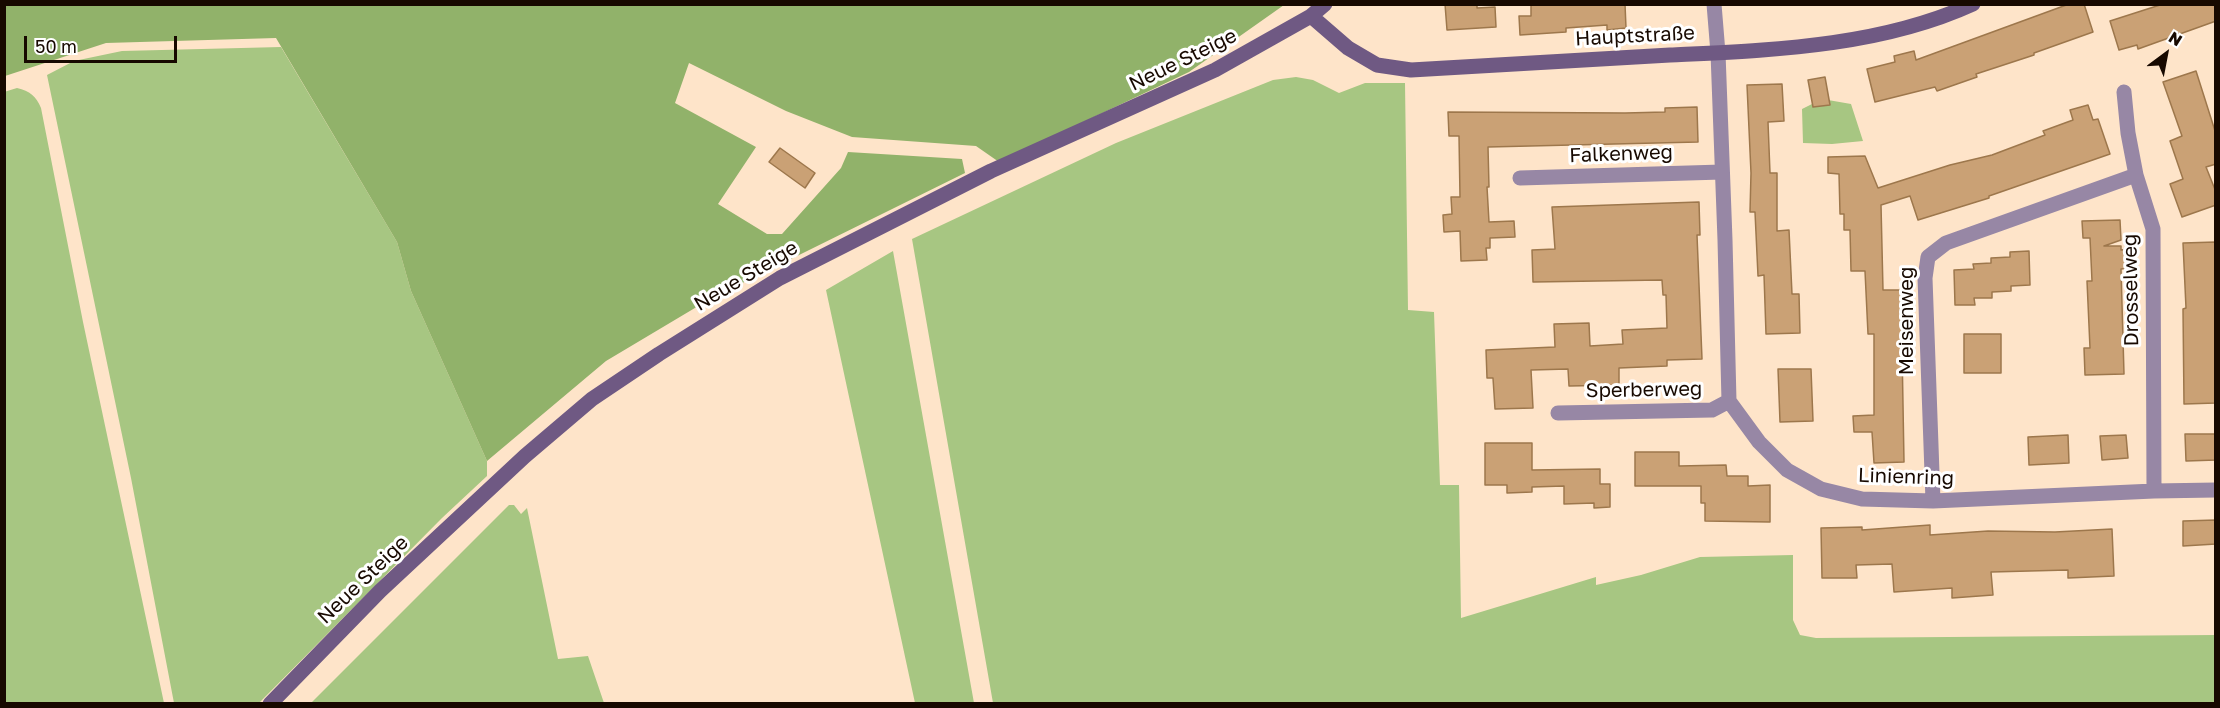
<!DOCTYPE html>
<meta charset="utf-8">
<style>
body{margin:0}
#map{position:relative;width:2220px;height:708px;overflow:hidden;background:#fee4c9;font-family:"Golos Text",sans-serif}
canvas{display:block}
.frame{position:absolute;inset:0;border:6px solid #170900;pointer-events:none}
.north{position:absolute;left:2136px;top:24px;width:60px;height:60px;-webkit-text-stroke:4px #fff;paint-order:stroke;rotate:32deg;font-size:16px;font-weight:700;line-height:24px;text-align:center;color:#170900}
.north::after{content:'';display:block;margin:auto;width:21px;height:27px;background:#170900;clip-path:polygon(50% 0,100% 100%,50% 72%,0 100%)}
.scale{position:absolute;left:24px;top:36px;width:153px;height:27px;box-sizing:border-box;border:3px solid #170900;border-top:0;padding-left:8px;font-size:18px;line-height:21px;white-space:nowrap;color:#170900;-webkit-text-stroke:4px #fff;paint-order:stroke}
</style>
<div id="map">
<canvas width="2220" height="708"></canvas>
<div class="frame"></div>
<div class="north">N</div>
<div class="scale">50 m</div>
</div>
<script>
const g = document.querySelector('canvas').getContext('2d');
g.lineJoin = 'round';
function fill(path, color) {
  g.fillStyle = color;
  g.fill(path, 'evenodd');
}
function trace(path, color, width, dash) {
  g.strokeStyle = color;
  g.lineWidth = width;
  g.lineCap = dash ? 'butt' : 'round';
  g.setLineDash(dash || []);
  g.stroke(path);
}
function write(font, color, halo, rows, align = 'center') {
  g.font = font + ' "Golos Text",sans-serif';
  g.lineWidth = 6;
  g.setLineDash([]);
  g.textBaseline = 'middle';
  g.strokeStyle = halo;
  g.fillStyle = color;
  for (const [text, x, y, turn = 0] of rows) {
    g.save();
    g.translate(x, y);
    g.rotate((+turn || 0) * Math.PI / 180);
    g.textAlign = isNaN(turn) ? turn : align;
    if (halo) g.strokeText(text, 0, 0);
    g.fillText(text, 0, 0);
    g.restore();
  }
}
const green = new Path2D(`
 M 281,47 L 397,242 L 411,291 L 487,461 L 487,476 L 442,518 L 259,703 L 174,703 L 131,478 L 47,75 L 74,61 L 122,51 Z
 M 1296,77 L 1313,80 L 1339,93 L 1365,83 L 1405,83 L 1408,310 L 1434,312 L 1440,485 L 1459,485 L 1461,618 L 1596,577 L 1596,585 L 1641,575 L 1700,557 L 1793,555 L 1793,620 L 1800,635 L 1816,638 L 2215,635 L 2215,703 L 993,703 L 912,239 L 1116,143 L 1273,80 Z
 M 17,88 C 30,91 36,96 41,108 L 83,322 L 164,703 L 5,703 L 4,92 Z
 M 1828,100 L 1851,104 L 1863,141 L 1832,144 L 1803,143 L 1802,109 L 1814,103 Z
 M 893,251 L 974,703 L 915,703 L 826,290 Z
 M 509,505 L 514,505 L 521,514 L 527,508 L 558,659 L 588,656 L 604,703 L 311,703 Z`);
const forest = new Path2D(`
 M 4,5 L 1284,5 L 1189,72 L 999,162 L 976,146 L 852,137 L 786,111 L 689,63 L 675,103 L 756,147 L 718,204 L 767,234 L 782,234 L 841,168 L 848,152 L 962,159 L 965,173 L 710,299 L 606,361 L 487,461 L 411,291 L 397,242 L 276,38 L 106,43 L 5,76 Z`);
const building = new Path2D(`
 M 1445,4 L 1477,4 L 1477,8 L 1495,7 L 1496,27 L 1447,30 Z
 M 1531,4 L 1625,4 L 1626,28 L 1607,30 L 1607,25 L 1566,28 L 1566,32 L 1520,35 L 1519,16 L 1531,16 Z
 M 2069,4 L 2084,4 L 2093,32 L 2034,53 L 2034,55 L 1976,74 L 1977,77 L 1937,91 L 1935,87 L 1875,102 L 1867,69 L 1895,62 L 1894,56 L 1914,51 L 1916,60 Z
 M 2163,4 L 2216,4 L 2216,21 L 2138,49 L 2137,45 L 2119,50 L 2110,21 Z
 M 2196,71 L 2216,134 L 2216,164 L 2206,167 L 2216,192 L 2216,205 L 2182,217 L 2170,184 L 2183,179 L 2170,141 L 2182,136 L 2163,82 Z
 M 1825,77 L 1830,105 L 1813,107 L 1808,80 Z
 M 1782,84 L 1784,121 L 1768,122 L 1770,173 L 1777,173 L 1777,231 L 1789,230 L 1792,294 L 1799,294 L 1800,333 L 1766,334 L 1764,275 L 1758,276 L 1755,212 L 1750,212 L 1751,173 L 1747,85 Z
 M 2088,105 L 2093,120 L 2098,119 L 2110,154 L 1989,196 L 1989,198 L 1918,220 L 1910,196 L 1881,205 L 1883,290 L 1901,290 L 1904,462 L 1874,463 L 1872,432 L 1854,432 L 1853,416 L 1874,415 L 1874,334 L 1868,334 L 1865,271 L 1851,271 L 1850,230 L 1844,230 L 1844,214 L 1840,214 L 1839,174 L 1828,173 L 1828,157 L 1865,156 L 1878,188 L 1950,165 L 1992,155 L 2045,135 L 2043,131 L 2073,120 L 2070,110 Z
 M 1697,107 L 1698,142 L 1488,147 L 1489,187 L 1487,187 L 1489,222 L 1514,221 L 1515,237 L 1490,238 L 1490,248 L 1486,248 L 1487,260 L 1461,261 L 1460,231 L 1444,232 L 1443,215 L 1452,214 L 1451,197 L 1460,197 L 1459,136 L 1449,136 L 1448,112 L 1625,113 L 1665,112 L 1665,108 Z
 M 780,148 L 815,173 L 805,188 L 769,162 Z
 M 1699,202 L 1700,235 L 1697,235 L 1702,359 L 1667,360 L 1667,366 L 1619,368 L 1619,385 L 1569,386 L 1568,369 L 1531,370 L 1533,408 L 1495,409 L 1493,378 L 1487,378 L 1486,350 L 1555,347 L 1554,324 L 1589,323 L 1590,346 L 1623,344 L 1622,330 L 1667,328 L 1666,295 L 1663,295 L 1662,280 L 1533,282 L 1532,250 L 1555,249 L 1552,207 Z
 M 2120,220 L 2121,240 L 2104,246 L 2121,246 L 2121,250 L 2128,249 L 2129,268 L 2121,269 L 2124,374 L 2085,375 L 2084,348 L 2090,348 L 2087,281 L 2092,281 L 2090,238 L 2083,238 L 2082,221 Z
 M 2216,242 L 2216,403 L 2184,404 L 2183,309 L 2186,308 L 2183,243 Z
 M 2029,251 L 2030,285 L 2011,286 L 2011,291 L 1992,292 L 1992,298 L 1974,298 L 1975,305 L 1955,305 L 1954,270 L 1974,269 L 1973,264 L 1991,263 L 1991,258 L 2010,257 L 2010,252 Z
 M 1964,334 L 2001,334 L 2001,373 L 1964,373 Z
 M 1778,369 L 1811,369 L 1813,421 L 1780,422 Z
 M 2185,434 L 2216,434 L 2216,460 L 2186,461 Z
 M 2068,435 L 2069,463 L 2029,465 L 2028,437 Z
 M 2126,435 L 2128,458 L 2102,460 L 2100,436 Z
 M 1485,443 L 1532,443 L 1532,470 L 1600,469 L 1600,484 L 1610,484 L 1610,507 L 1594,508 L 1594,503 L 1564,504 L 1564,486 L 1532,487 L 1532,492 L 1507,493 L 1507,485 L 1485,485 Z
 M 1635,452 L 1679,452 L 1679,466 L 1726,465 L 1727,476 L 1748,476 L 1748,486 L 1770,485 L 1770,522 L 1705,521 L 1705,503 L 1701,503 L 1701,486 L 1635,486 Z
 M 2216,520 L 2216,544 L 2183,546 L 2183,521 Z
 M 1930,525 L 1930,535 L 1988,531 L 2055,532 L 2112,529 L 2114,576 L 2068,578 L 2068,570 L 1991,572 L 1993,595 L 1952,598 L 1952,588 L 1894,592 L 1892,564 L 1856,565 L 1857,578 L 1822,578 L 1821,528 L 1862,527 L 1862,530 Z`);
const street = new Path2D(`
 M 1714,4 L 1718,53 L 1725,240 L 1729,401 L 1759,442 L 1787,470 L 1821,489 L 1862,499 L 1933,501 L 2154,491 L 2216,490
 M 2124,92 L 2128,133 L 2136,175 L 2153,229 L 2154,491
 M 1520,178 L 1722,172
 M 1558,413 L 1712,410 L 1729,401
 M 1933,501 L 1925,278 L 1928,257 L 1946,243 L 2136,175`);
const secondary = new Path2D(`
 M 1311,16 L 1348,48 L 1377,65 L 1411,70 C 1498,65 1584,60 1670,55 C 1772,50 1879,47 1973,4
 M 270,704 L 380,591 L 525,456 L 592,399 L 659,354 L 780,278 L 991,171 L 1215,70 L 1311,16 L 1325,4`);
const streetNames = [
 ["Hauptstraße",1635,36,-3],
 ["Neue Steige",1183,60,-26],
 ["Falkenweg",1621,154,-2],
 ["Neue Steige",746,276,-31],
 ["Drosselweg",2131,290,-91],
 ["Meisenweg",1907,321,-90],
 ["Sperberweg",1644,390,-1],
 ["Linienring",1906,477,2],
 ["Neue Steige",363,580,-44]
];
fill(green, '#a7c682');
fill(forest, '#91b26a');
fill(building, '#caa175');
trace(building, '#9d774c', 1.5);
trace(street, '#9787a5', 15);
trace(secondary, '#6f5983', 15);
write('20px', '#170900', '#fff', streetNames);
</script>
